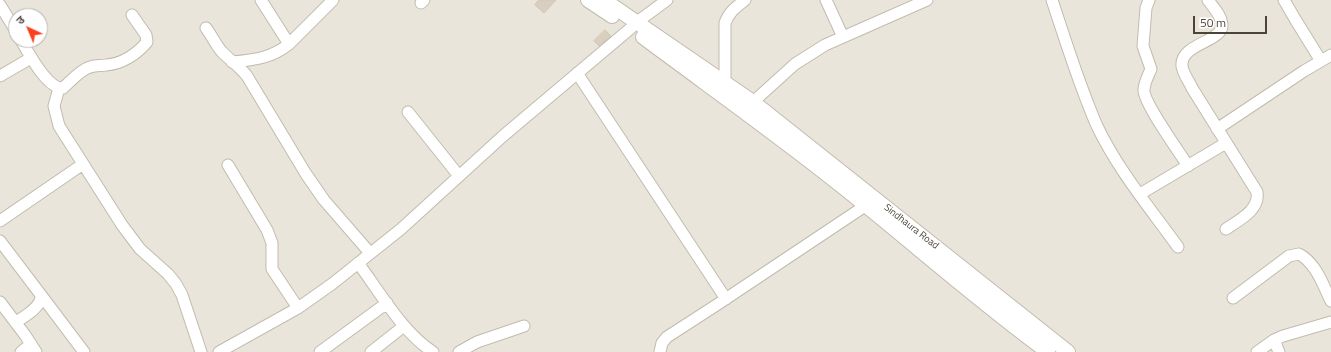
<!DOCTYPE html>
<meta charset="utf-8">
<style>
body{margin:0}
#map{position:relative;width:1331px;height:352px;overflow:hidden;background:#f6f3ec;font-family:"Titillium Web","Noto Sans Devanagari",sans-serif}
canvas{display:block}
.north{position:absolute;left:8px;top:8px;width:40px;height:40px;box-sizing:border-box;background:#fff;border:1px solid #b7b4b0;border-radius:50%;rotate:316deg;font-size:11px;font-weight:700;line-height:16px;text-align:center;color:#4b4439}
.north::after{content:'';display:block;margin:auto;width:14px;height:18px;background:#fc3f1d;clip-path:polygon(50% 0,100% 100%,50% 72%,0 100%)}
.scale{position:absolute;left:1193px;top:16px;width:74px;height:18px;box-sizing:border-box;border:2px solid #4b4439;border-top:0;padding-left:5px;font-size:12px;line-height:14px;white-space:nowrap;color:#4b4439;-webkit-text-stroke:3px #fff;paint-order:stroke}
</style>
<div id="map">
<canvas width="1331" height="352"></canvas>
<div class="north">उ</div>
<div class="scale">50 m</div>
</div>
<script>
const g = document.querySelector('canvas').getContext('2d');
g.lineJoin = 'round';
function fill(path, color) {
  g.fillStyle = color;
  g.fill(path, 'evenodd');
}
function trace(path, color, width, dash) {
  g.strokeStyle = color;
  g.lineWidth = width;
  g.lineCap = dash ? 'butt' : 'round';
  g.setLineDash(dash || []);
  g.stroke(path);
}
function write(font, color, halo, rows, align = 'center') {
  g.font = font + ' "Titillium Web",sans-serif';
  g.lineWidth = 3.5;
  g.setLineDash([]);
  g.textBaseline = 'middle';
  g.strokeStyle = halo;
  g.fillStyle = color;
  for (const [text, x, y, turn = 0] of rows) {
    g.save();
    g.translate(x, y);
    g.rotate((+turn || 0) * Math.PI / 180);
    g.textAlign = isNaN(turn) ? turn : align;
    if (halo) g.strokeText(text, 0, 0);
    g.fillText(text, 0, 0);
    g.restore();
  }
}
const residential = new Path2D(`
 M 0,0 L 1331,0 L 1331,352 L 0,352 ZM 16,16 L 40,16 L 40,40 L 16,40 Z`);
const building = new Path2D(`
 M 539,0 L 556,0 L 544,13 L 535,5 Z
 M 605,30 L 611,36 L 599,46 L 594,41 Z`);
const minor = new Path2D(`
 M 261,0 L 289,44
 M 826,0 L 843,37
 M 1052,0 C 1066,42 1079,85 1097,126 C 1118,170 1150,208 1178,247
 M 1149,0 L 1146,8 L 1143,46 L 1151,69 C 1148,76 1144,83 1144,90 C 1143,102 1180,153 1188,166
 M 1208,0 C 1213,7 1221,15 1222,24 C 1224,42 1180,43 1182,66 C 1183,74 1189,81 1192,88 L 1257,192 C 1260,210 1239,220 1226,229
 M 1284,0 L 1295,19 L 1321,61
 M 421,3 L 424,0
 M 0,5 L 16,31
 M 637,22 L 667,0
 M 206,28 C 212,36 216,45 222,52 C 230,60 240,67 247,76 L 306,174 L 324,200 L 370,253
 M 21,40 C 28,52 47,89 63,88 C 71,81 80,70 90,67 C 96,65 101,66 106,65 C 122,64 137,54 147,42 L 146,35 L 132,15
 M 232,62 C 254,60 272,58 289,44 L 333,0
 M 577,73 L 726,299
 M 0,76 L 31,58
 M 725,82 L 725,23 C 729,12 736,7 745,0
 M 59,88 L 54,106 L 59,126 L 122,225 L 140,249 L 168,274 L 176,284 L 182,295 L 201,352
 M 753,102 L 795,64 L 825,45 L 927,0
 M 408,112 L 459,176
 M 1217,129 L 1304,71 L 1331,55
 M 228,165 L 267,230 L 272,243 L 272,269 L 298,308
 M 1140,194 L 1226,143
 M 0,221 L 83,164
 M 0,241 L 41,295 C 42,307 25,316 16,322
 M 358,263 C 380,292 402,332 433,352
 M 41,295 L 84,352
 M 1233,298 L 1289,256 L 1299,254 C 1316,263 1323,285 1331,301
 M 0,302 L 25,335 L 36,352
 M 1274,340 L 1279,352
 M 21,352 L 31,344
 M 219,352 L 298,308 L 332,284 L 401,229 L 503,136 L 631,28
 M 320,352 L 387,303
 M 371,352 L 404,326
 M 459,352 L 477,342 L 524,326
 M 660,352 L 662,343 L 667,337 L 718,304 L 865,206
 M 1257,352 L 1274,340 L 1283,336 L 1331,322`);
const tertiary = new Path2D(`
 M 588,0 L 612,16
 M 604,0 L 753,102 L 1068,352
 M 643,37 C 710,87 778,135 843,187 C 912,242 977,300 1048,352`);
const streetNames = [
 ["Sindhaura Road",911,227,38]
];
fill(residential, '#eae5da');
fill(building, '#d8cfc1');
trace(building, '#d3c7b4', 1);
trace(minor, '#c2bbae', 13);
trace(tertiary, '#c2bbae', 16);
trace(minor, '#fff', 11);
trace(tertiary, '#fff', 14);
write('10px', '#4b4439', '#fff', streetNames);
</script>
